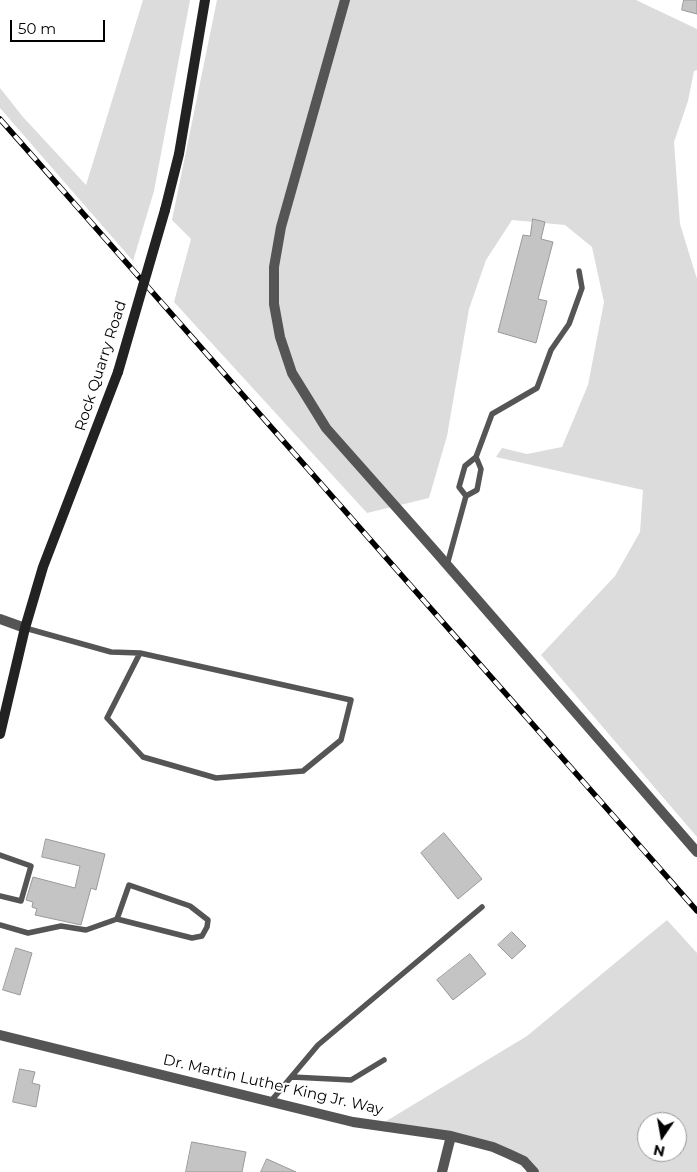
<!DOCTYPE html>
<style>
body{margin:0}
#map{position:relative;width:697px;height:1172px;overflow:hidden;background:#fff;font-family:Montserrat,sans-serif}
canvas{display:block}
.north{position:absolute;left:637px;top:1112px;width:50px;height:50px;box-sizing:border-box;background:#fff;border:1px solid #999;border-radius:50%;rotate:192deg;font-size:14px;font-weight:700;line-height:20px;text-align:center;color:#000}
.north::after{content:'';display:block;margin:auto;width:18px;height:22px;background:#000;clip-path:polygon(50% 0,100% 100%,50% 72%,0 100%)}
.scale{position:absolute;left:10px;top:20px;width:95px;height:22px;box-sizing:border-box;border:2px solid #000;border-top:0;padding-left:6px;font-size:15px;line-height:18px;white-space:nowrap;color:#000;-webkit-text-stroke:4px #fff;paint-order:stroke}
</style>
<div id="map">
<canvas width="697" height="1172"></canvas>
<div class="north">N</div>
<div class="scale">50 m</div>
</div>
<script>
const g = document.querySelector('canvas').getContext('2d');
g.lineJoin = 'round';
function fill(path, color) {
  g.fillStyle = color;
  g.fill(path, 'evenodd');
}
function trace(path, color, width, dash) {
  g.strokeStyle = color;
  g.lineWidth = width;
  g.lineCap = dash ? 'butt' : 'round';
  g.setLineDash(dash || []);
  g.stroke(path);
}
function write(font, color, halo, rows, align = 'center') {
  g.font = font + ' Montserrat,sans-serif';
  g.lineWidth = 4;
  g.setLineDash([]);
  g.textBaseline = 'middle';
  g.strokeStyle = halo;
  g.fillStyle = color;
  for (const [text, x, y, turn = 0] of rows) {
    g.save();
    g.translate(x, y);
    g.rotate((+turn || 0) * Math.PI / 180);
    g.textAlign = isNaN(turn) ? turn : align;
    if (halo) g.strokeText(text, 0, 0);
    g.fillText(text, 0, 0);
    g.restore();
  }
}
const green = new Path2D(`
 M 143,0 L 190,0 L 154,191 L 133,261 L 0,108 L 0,88 L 23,117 L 86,185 Z
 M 217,0 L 636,0 L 697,29 L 697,70 L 694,71 L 688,101 L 674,142 L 680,224 L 697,279 L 697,837 L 541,655 L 615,576 L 640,532 L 643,490 L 496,457 L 502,448 L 527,454 L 562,447 L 588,385 L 604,302 L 592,247 L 565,225 L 512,220 L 486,260 L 469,309 L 447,436 L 429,498 L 367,513 L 174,302 L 191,239 L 172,220 Z
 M 667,920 L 697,953 L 697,1172 L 526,1172 L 526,1158 L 383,1123 L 527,1036 ZM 647,1122 L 677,1122 L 677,1152 L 647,1152 Z`);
const building = new Path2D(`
 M 684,0 L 697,0 L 697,14 L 682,10 Z
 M 533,219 L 545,222 L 541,239 L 553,242 L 538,299 L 547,301 L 536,343 L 498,332 L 523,235 L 530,236 Z
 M 444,833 L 482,879 L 458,899 L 421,853 Z
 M 46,839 L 105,854 L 96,890 L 91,888 L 81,925 L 35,915 L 37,909 L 32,907 L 33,902 L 26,900 L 33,877 L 75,888 L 80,866 L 42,857 Z
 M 512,932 L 526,946 L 512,959 L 498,945 Z
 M 16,948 L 32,953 L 20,995 L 3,990 Z
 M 470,954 L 486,974 L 453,1000 L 437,980 Z
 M 20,1069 L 35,1072 L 32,1083 L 40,1085 L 36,1107 L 13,1102 Z
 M 192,1142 L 246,1152 L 242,1172 L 186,1172 Z
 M 267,1159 L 296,1172 L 261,1172 Z`);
const lane = new Path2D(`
 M 476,457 L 492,414 L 537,388 L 551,350 L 569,324 L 582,288 L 579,271
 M 447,565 L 466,496 L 477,490 L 481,469 L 476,457 L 465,466 L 459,487 L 466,496
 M 25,628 L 111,652 L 140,653 L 351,700 L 341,740 L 303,771 L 216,778 L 143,757 L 107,718 L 140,653
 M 0,855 L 31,866 L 21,901 L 0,896
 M 0,925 L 28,933 L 61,926 L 86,930 L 117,919 L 192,938 L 202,936 L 207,927 L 208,920 L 190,906 L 129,885 L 117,919
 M 292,1077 L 351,1080 L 384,1060
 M 271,1101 L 318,1045 L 482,907`);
const street = new Path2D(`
 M 345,0 L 281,227 L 274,267 L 274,304 L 280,337 L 292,373 L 326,428 L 435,551 L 697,852
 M 0,619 L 25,628
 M 0,1035 L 353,1122 L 451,1136 L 493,1147 L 509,1154 L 524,1161 L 534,1172
 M 442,1172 L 451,1136`);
const secondary = new Path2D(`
 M 165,210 L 179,154 L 205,0
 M 0,734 L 25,628 L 43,567 L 118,372`);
const rail = new Path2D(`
 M 0,119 L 697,911`);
const secondaryBridge = new Path2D(`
 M 118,372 L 165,210`);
const streetNames = [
 ["Rock Quarry Road",101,366,-72],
 ["Dr. Martin Luther King Jr. Way",273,1085,13]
];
fill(green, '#dcdcdc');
fill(building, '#c4c4c4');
trace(building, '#999', 1);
trace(lane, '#555', 5.5);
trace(street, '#555', 10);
trace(secondary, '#222', 10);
trace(rail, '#000', 5.5);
trace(rail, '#fff', 4, [11]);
trace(secondaryBridge, '#222', 10);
write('15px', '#000', '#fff', streetNames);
</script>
